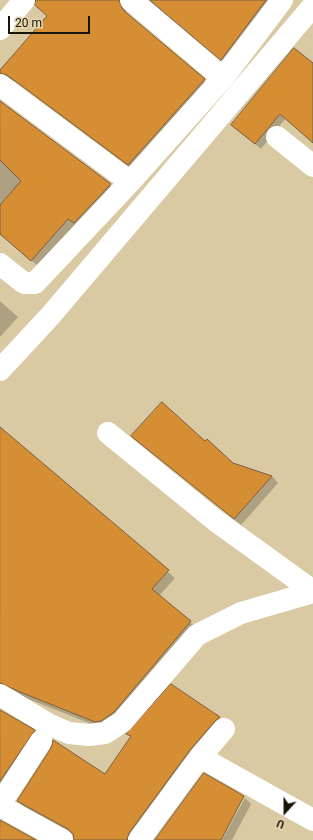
<!DOCTYPE html>
<style>
body{margin:0}
#map{position:relative;width:313px;height:840px;overflow:hidden;background:#dacaa3;font-family:Roboto,sans-serif}
canvas{display:block}
.north{position:absolute;left:265px;top:792px;width:40px;height:40px;-webkit-text-stroke:3px #e7d7b0;paint-order:stroke;rotate:201deg;font-size:11px;font-weight:700;line-height:16px;text-align:center;color:#191306}
.north::after{content:'';display:block;margin:auto;width:14px;height:18px;background:#191306;clip-path:polygon(50% 0,100% 100%,50% 72%,0 100%)}
.scale{position:absolute;left:8px;top:16px;width:82px;height:18px;box-sizing:border-box;border:2px solid #191306;border-top:0;padding-left:5px;font-size:12px;line-height:14px;white-space:nowrap;color:#191306;-webkit-text-stroke:3px #e7d7b0;paint-order:stroke}
</style>
<div id="map">
<canvas width="313" height="840"></canvas>
<div class="north">U</div>
<div class="scale">20 m</div>
</div>
<script>
const g = document.querySelector('canvas').getContext('2d');
g.lineJoin = 'round';
function fill(path, color) {
  g.fillStyle = color;
  g.fill(path, 'evenodd');
}
function trace(path, color, width, dash) {
  g.strokeStyle = color;
  g.lineWidth = width;
  g.lineCap = dash ? 'butt' : 'round';
  g.setLineDash(dash || []);
  g.stroke(path);
}
const shadow = new Path2D(`
 M 47,0 L 127,0 L 125,5 L 127,15 L 211,86 L 135,171 L 15,81 L 5,79 L 0,74 L 0,72 L 48,16 Z
 M 151,0 L 277,0 L 228,65 Z
 M 313,65 L 313,142 L 286,118 L 261,149 L 238,130 Z
 M 0,102 L 117,191 L 38,266 L 0,234 Z
 M 0,301 L 18,317 L 0,337 Z
 M 0,428 L 175,578 L 159,596 L 197,628 L 102,728 L 0,688 Z
 M 139,442 L 205,442 L 232,464 L 272,476 L 278,483 L 241,525 Z
 M 171,685 L 219,718 L 226,725 L 135,840 L 75,840 L 74,835 L 25,808 L 18,801 L 105,776 L 131,738 L 128,734 Z
 M 0,711 L 34,731 L 41,738 L 0,799 Z
 M 245,798 L 251,804 L 232,840 L 222,840 Z`);
const building = new Path2D(`
 M 36,0 L 119,0 L 123,10 L 205,79 L 128,165 L 7,75 L 0,73 L 0,70 L 47,16 L 35,5 Z
 M 150,0 L 266,0 L 221,60 Z
 M 294,48 L 313,63 L 313,143 L 280,114 L 255,144 L 231,125 Z
 M 0,101 L 111,184 L 74,223 L 68,219 L 31,261 L 0,234 L 0,205 L 21,181 L 0,160 Z
 M 162,402 L 205,441 L 207,439 L 233,463 L 272,476 L 234,519 L 131,436 Z
 M 0,427 L 169,570 L 152,589 L 191,621 L 114,712 L 101,721 L 95,722 L 20,692 L 0,683 Z
 M 171,684 L 220,717 L 215,721 L 190,750 L 129,833 L 127,840 L 74,840 L 73,834 L 68,829 L 17,801 L 51,748 L 53,740 L 105,774 L 131,736 L 126,734 Z
 M 0,710 L 35,730 L 0,781 Z
 M 204,773 L 244,796 L 221,840 L 155,840 Z
 M 0,820 L 36,840 L 0,840 Z`);
const minor = new Path2D(`
 M 131,0 L 223,78
 M 0,29 L 24,0
 M 0,85 L 130,182
 M 277,137 L 313,166
 M 0,264 L 24,283 L 35,283 L 130,182 L 223,78 L 282,0
 M 0,370 L 51,315 L 313,6
 M 108,433 L 216,521 L 313,591
 M 0,695 L 48,724 L 69,733 L 89,735 L 105,733 L 122,722 L 197,635 L 241,613 L 313,592
 M 200,757 L 313,820
 M 0,804 L 41,741
 M 0,806 L 62,840
 M 139,840 L 200,757 L 224,729`);
fill(shadow, '#0003');
fill(building, '#d68e35');
trace(building, '#795e42', 1);
trace(minor, '#fff', 22);
</script>
